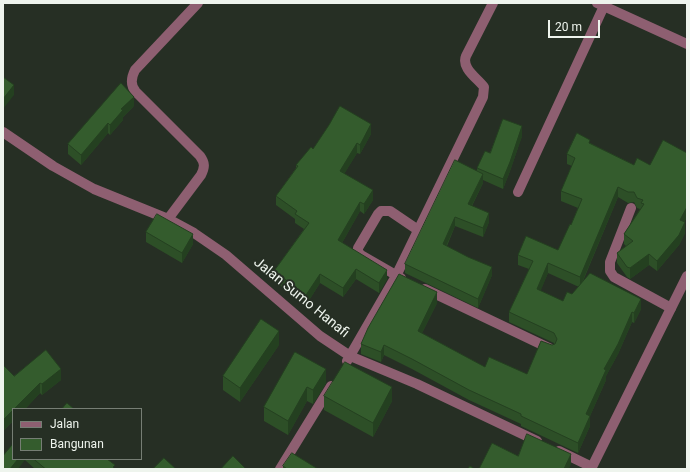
<!DOCTYPE html>
<style>
body{margin:0}
#map{position:relative;width:690px;height:472px;overflow:hidden;background:#262f24;font-family:Roboto,sans-serif}
canvas{display:block}
.frame{position:absolute;inset:0;border:4px solid #eef4ed;pointer-events:none}
.legend{position:absolute;left:12px;top:408px;width:130px;height:52px;box-sizing:border-box;background:#262f24;border:1px solid #767e74;margin:0;padding:5px 7px;list-style:none;font-size:12px;color:#eef4ed}
.legend li{display:flex;align-items:center;gap:8px;height:20px}
.legend b{width:20px;border:1px solid #767e74}
.scale{position:absolute;left:548px;top:20px;width:52px;height:18px;box-sizing:border-box;border:2px solid #eef4ed;border-top:0;padding-left:5px;font-size:12px;line-height:14px;white-space:nowrap;color:#eef4ed;-webkit-text-stroke:3px #262f24;paint-order:stroke}
</style>
<div id="map">
<canvas width="690" height="472"></canvas>
<div class="frame"></div>
<ul class="legend">
<li><b style="height:5px;background:#8e5f71"></b>Jalan</li>
<li><b style="height:11px;background:#345c2d"></b>Bangunan</li>
</ul>
<div class="scale">20 m</div>
</div>
<script>
const g = document.querySelector('canvas').getContext('2d');
g.lineJoin = 'round';
function trace(path, color, width, dash) {
  g.strokeStyle = color;
  g.lineWidth = width;
  g.lineCap = dash ? 'butt' : 'round';
  g.setLineDash(dash || []);
  g.stroke(path);
}
function fill(path, color) {
  g.fillStyle = color;
  g.fill(path, 'evenodd');
}
function write(font, color, halo, rows, align = 'center') {
  g.font = font + ' Roboto,sans-serif';
  g.lineWidth = 4;
  g.setLineDash([]);
  g.textBaseline = 'middle';
  g.strokeStyle = halo;
  g.fillStyle = color;
  for (const [text, x, y, turn = 0] of rows) {
    g.save();
    g.translate(x, y);
    g.rotate((+turn || 0) * Math.PI / 180);
    g.textAlign = isNaN(turn) ? turn : align;
    if (halo) g.strokeText(text, 0, 0);
    g.fillText(text, 0, 0);
    g.restore();
  }
}
const minor = new Path2D(`
 M 597,3 L 687,44
 M 3,132 L 53,166 L 94,189 L 168,219 L 194,233 L 226,255 L 320,336 L 350,356 L 417,384 L 537,441
 M 518,192 L 604,6
 M 631,208 L 610,262 L 610,271 L 614,277 L 671,308
 M 168,219 L 201,175 C 205,167 205,163 200,156 L 136,92 C 130,85 131,78 135,70 L 198,3
 M 401,278 L 361,255 L 358,252 L 358,248 L 378,214 L 381,211 L 390,211 L 418,230
 M 425,289 L 551,349
 M 347,361 L 396,276 L 483,97 L 484,87 C 477,78 461,68 466,56 L 493,3
 M 559,451 L 592,467
 M 280,469 L 331,386`);
const tertiary = new Path2D(`
 M 591,469 L 687,276`);
const wall = new Path2D(`
 M 134,106 L 123,117 L 123,120 L 110,135 L 108,133 L 81,165 L 68,154 L 68,144 Z
 M 371,134 L 360,154 L 357,153 L 344,174 L 373,200 L 364,214 L 360,211 L 342,243 L 387,279 L 379,293 L 356,279 L 343,297 L 320,283 L 306,305 L 274,281 L 274,271 L 304,229 L 295,223 L 295,219 L 276,205 L 276,196 L 296,168 L 296,165 L 313,149 Z
 M 522,136 L 510,171 L 503,189 L 483,180 L 483,183 L 472,206 L 489,222 L 483,237 L 455,226 L 447,246 L 492,275 L 478,308 L 405,273 L 405,264 L 477,171 L 477,168 L 490,153 Z
 M 590,143 L 634,165 L 650,165 L 687,153 L 687,217 L 684,222 L 685,233 L 679,245 L 657,271 L 649,265 L 630,279 L 627,277 L 617,263 L 617,253 L 626,246 L 624,244 L 624,234 L 640,209 L 637,208 L 634,202 L 628,203 L 618,197 L 583,281 L 641,309 L 634,323 L 632,322 L 618,354 L 606,376 L 606,380 L 590,416 L 590,426 L 578,453 L 521,426 L 521,424 L 469,400 L 412,369 L 384,355 L 381,362 L 361,354 L 361,344 L 437,303 L 422,333 L 485,367 L 527,374 L 552,345 L 554,344 L 554,343 L 509,322 L 509,312 L 529,269 L 518,265 L 518,255 L 558,250 L 571,225 L 578,208 L 561,201 L 561,191 L 572,166 L 567,164 L 567,154 ZM 548,273 L 579,287 L 572,294 L 563,301 L 540,291 Z
 M 146,232 L 193,244 L 182,263 L 146,242 Z
 M 279,345 L 240,402 L 223,390 L 223,376 Z
 M 295,352 L 326,383 L 313,404 L 307,401 L 288,435 L 264,421 L 264,407 Z
 M 3,365 L 14,376 L 61,380 L 42,395 L 40,393 L 25,409 L 13,409 L 13,421 L 3,431 Z
 M 324,396 L 392,401 L 373,437 L 324,410 Z
 M 13,459 L 107,459 L 115,469 L 35,469 L 25,460 Z
 M 283,466 L 318,469 L 283,469 Z`);
const shadedWall = new Path2D(`
 M 14,85 L 14,95 L 3,109 L 3,99 Z
 M 134,97 L 134,106 L 123,117 L 123,120 L 110,135 L 110,125 L 121,109 Z
 M 108,123 L 108,133 L 81,165 L 81,155 Z
 M 371,124 L 371,134 L 360,154 L 360,145 Z
 M 522,126 L 522,136 L 510,171 L 503,189 L 503,179 Z
 M 357,143 L 357,153 L 340,181 L 340,171 Z
 M 483,174 L 483,183 L 468,213 L 468,204 Z
 M 618,187 L 618,197 L 580,287 L 580,277 Z
 M 373,190 L 373,200 L 364,214 L 364,204 Z
 M 360,202 L 360,211 L 338,250 L 338,240 Z
 M 687,207 L 687,217 L 680,230 L 680,220 Z
 M 489,213 L 489,222 L 483,237 L 483,228 Z
 M 455,217 L 455,226 L 443,253 L 443,244 Z
 M 685,222 L 685,233 L 679,245 L 657,271 L 657,261 Z
 M 193,234 L 193,244 L 182,263 L 182,253 Z
 M 649,254 L 649,265 L 630,279 L 630,268 Z
 M 548,263 L 548,273 L 537,300 L 537,289 Z
 M 492,267 L 492,275 L 478,308 L 478,299 Z
 M 356,269 L 356,279 L 343,297 L 343,288 Z
 M 387,270 L 387,279 L 379,293 L 379,283 Z
 M 320,274 L 320,283 L 306,305 L 306,295 Z
 M 437,292 L 437,303 L 418,341 L 418,331 Z
 M 641,299 L 641,309 L 634,323 L 634,313 Z
 M 632,312 L 632,322 L 618,354 L 606,376 L 606,380 L 586,425 L 586,414 L 604,369 Z
 M 279,331 L 279,345 L 240,402 L 240,388 Z
 M 384,345 L 384,355 L 381,362 L 381,352 Z
 M 61,369 L 61,380 L 42,395 L 42,384 Z
 M 326,369 L 326,383 L 313,404 L 313,390 Z
 M 40,383 L 40,393 L 25,409 L 14,409 Z
 M 307,387 L 307,401 L 288,435 L 288,421 Z
 M 392,387 L 392,401 L 373,437 L 373,423 Z
 M 13,410 L 13,421 L 3,431 L 3,420 Z
 M 590,416 L 590,426 L 578,453 L 578,443 Z
 M 571,454 L 571,464 L 569,469 L 564,469 Z
 M 18,459 L 25,459 L 25,460 L 18,469 L 10,469 Z`);
const building = new Path2D(`
 M 3,77 L 14,85 L 3,99 Z
 M 121,83 L 134,97 L 121,109 L 123,110 L 110,125 L 108,123 L 81,155 L 68,144 Z
 M 340,106 L 371,124 L 360,145 L 357,143 L 340,171 L 373,190 L 364,204 L 360,202 L 338,240 L 387,270 L 379,283 L 356,269 L 343,288 L 320,274 L 306,295 L 274,271 L 309,223 L 295,214 L 297,211 L 276,196 L 298,166 L 296,165 L 311,147 L 313,149 L 329,125 Z
 M 503,119 L 522,126 L 510,162 L 503,179 L 477,168 L 485,151 L 490,153 Z
 M 577,133 L 590,140 L 589,143 L 634,165 L 637,158 L 650,165 L 663,140 L 687,153 L 687,207 L 680,220 L 685,222 L 679,235 L 657,261 L 649,254 L 630,268 L 627,267 L 617,253 L 633,241 L 624,234 L 644,204 L 641,203 L 643,200 L 637,198 L 634,192 L 628,192 L 618,187 L 580,277 L 548,263 L 537,289 L 563,301 L 567,292 L 572,294 L 590,273 L 641,299 L 634,313 L 632,312 L 618,344 L 604,369 L 606,370 L 586,414 L 590,416 L 578,443 L 521,416 L 521,414 L 469,390 L 412,359 L 384,345 L 381,352 L 361,344 L 368,328 L 399,274 L 437,292 L 418,331 L 485,367 L 489,357 L 527,374 L 541,341 L 552,345 L 555,344 L 557,339 L 554,333 L 509,312 L 533,261 L 518,255 L 526,236 L 558,250 L 570,224 L 571,225 L 582,199 L 561,191 L 575,158 L 567,154 Z
 M 455,160 L 483,174 L 468,204 L 489,213 L 483,228 L 455,217 L 443,244 L 468,257 L 492,267 L 478,299 L 405,264 Z
 M 157,214 L 193,234 L 182,253 L 146,232 Z
 M 261,319 L 279,331 L 240,388 L 223,376 Z
 M 46,350 L 61,369 L 42,384 L 40,383 L 14,409 L 13,409 L 13,410 L 3,420 L 3,365 L 14,376 Z
 M 295,352 L 326,369 L 313,390 L 307,387 L 288,421 L 264,407 Z
 M 345,362 L 392,387 L 373,423 L 324,396 Z
 M 67,403 L 74,409 L 62,409 Z
 M 527,434 L 571,454 L 564,469 L 479,469 L 492,443 L 518,456 Z
 M 13,444 L 13,459 L 18,459 L 10,469 L 3,469 L 3,456 Z
 M 292,453 L 318,469 L 287,469 L 283,466 Z
 M 233,456 L 246,469 L 221,469 Z
 M 164,458 L 176,469 L 153,469 Z
 M 34,459 L 107,459 L 115,465 L 113,467 L 115,469 L 46,469 Z
 M 470,466 L 475,469 L 468,469 Z`);
const streetNames = [
 ["Jalan Sumo Hanafi",301,298,39]
];
trace(minor, '#8e5f71', 10);
trace(tertiary, '#8e5f71', 10);
fill(wall, '#2d4f27');
fill(shadedWall, '#244020');
fill(building, '#345c2d');
trace(building, '#244020', 1);
write('14px', '#eef4ed', '#262f24', streetNames);
</script>
